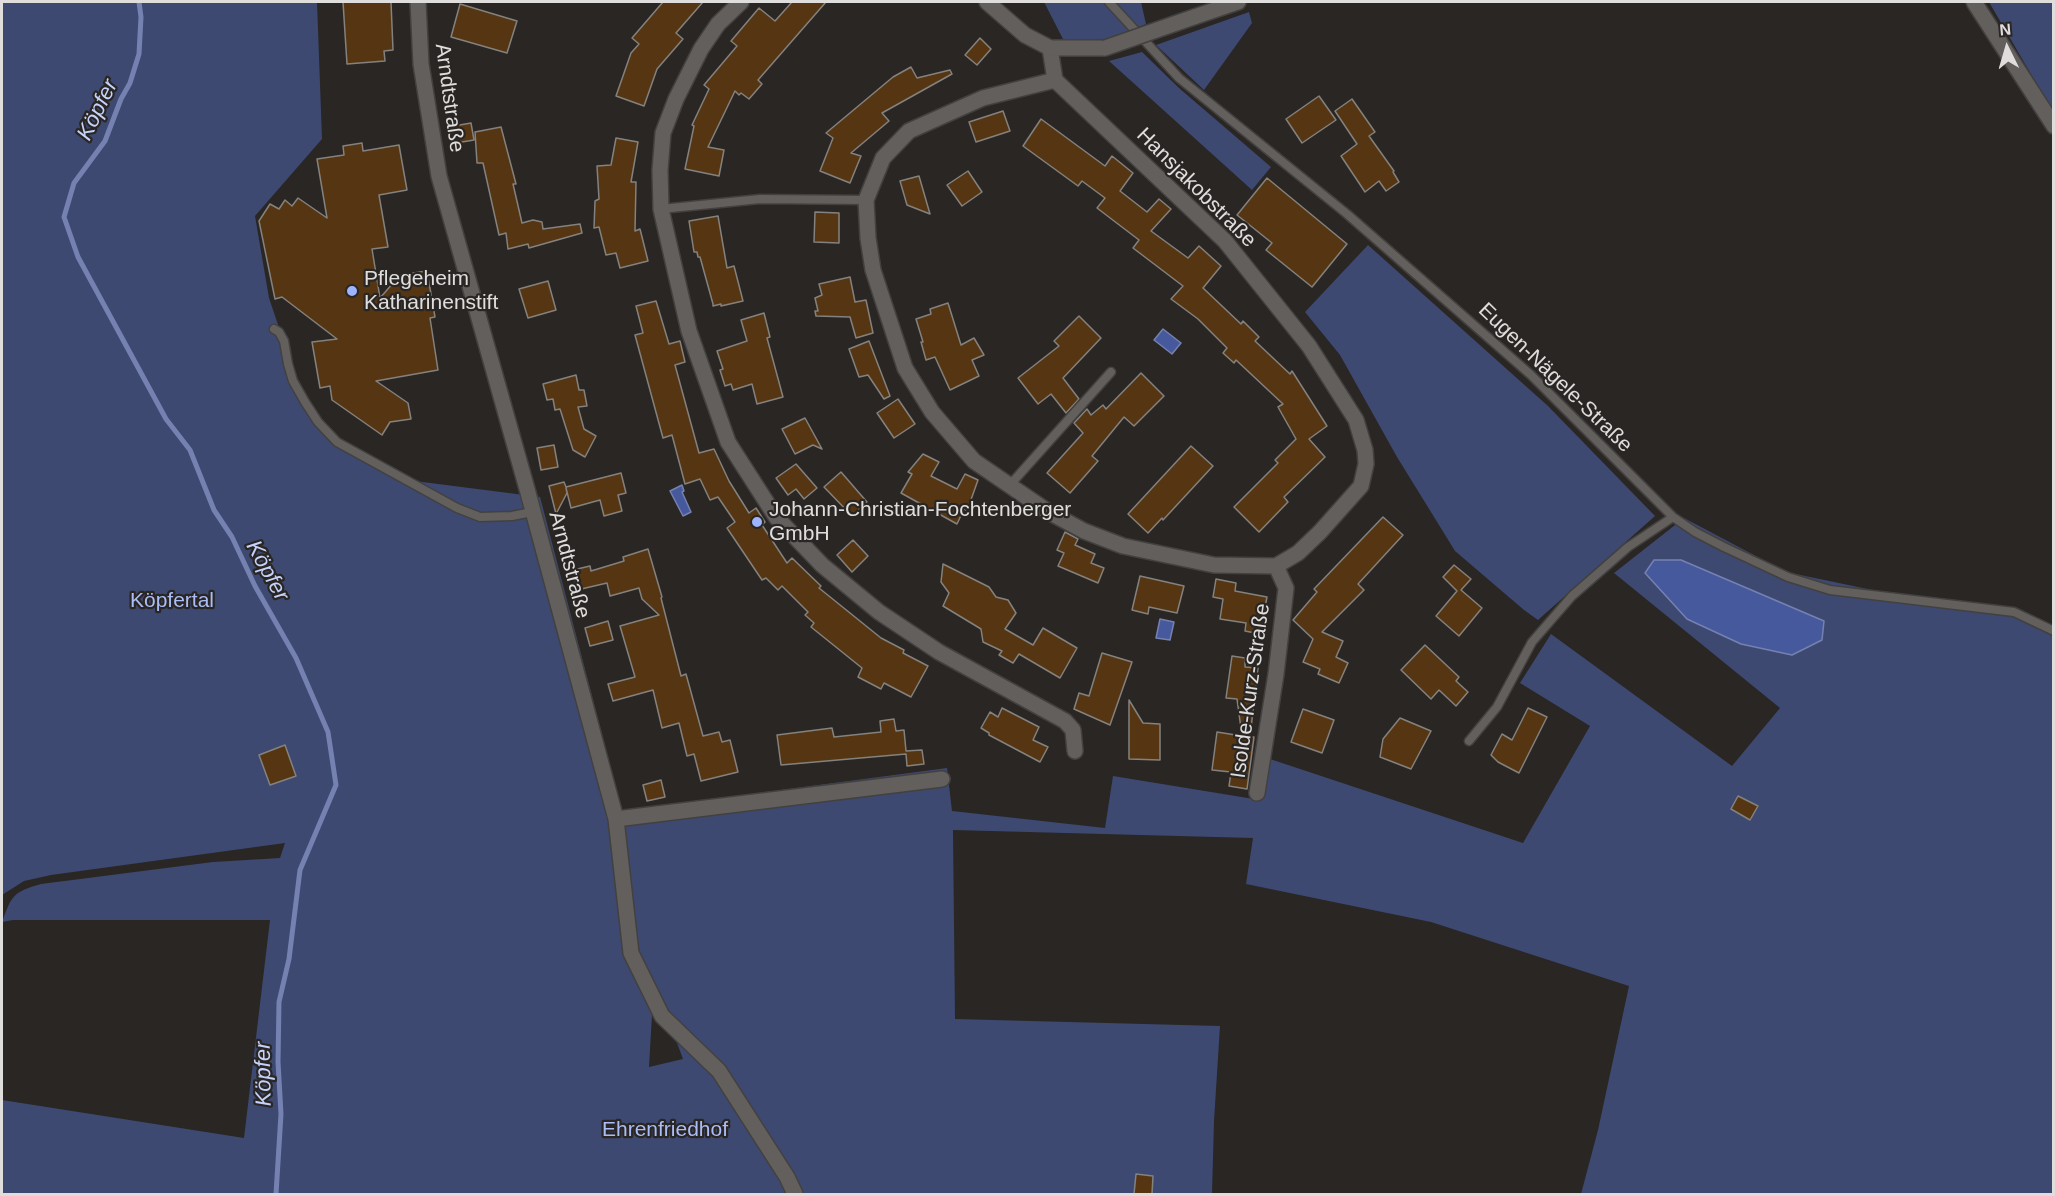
<!DOCTYPE html>
<meta charset="utf-8">
<style>
body{margin:0}
#map{position:relative;width:2055px;height:1196px;overflow:hidden;background:#292624;font-family:Arial,sans-serif}
canvas{display:block}
.frame{position:absolute;inset:0;border:3px solid #e0dedd;pointer-events:none}
.north{position:absolute;left:1977px;top:18px;width:60px;height:60px;-webkit-text-stroke:4px #292624;paint-order:stroke;rotate:355deg;font-size:16px;font-weight:700;line-height:24px;text-align:center;color:#e0dedd}
.north::after{content:'';display:block;margin:auto;width:21px;height:27px;background:#e0dedd;clip-path:polygon(50% 0,100% 100%,50% 72%,0 100%)}
</style>
<div id="map">
<canvas width="2055" height="1196"></canvas>
<div class="frame"></div>
<div class="north">N</div>
</div>
<script>
const g = document.querySelector('canvas').getContext('2d');
g.lineJoin = 'round';
function fill(path, color) {
  g.fillStyle = color;
  g.fill(path, 'evenodd');
}
function trace(path, color, width, dash) {
  g.strokeStyle = color;
  g.lineWidth = width;
  g.lineCap = dash ? 'butt' : 'round';
  g.setLineDash(dash || []);
  g.stroke(path);
}
function write(font, color, halo, rows, align = 'center') {
  g.font = font + ' Arial,sans-serif';
  g.lineWidth = 4.5;
  g.setLineDash([]);
  g.textBaseline = 'middle';
  g.strokeStyle = halo;
  g.fillStyle = color;
  for (const [text, x, y, turn = 0] of rows) {
    g.save();
    g.translate(x, y);
    g.rotate((+turn || 0) * Math.PI / 180);
    g.textAlign = isNaN(turn) ? turn : align;
    if (halo) g.strokeText(text, 0, 0);
    g.fillText(text, 0, 0);
    g.restore();
  }
}
const green = new Path2D(`
 M 2,2 L 317,2 L 322,139 L 255,216 L 269,298 L 293,369 L 324,430 L 399,479 L 540,497 L 622,811 L 947,768 L 952,811 L 1105,828 L 1113,776 L 1260,800 L 1267,758 L 1523,843 L 1590,726 L 1520,683 L 1551,634 L 1732,766 L 1780,708 L 1614,573 L 1684,518 L 1786,572 L 1882,592 L 1993,609 L 2053,632 L 2053,1194 L 1581,1194 L 1598,1130 L 1629,986 L 1431,922 L 1246,884 L 1253,838 L 953,830 L 955,1019 L 1220,1026 L 1214,1121 L 1212,1194 L 2,1194 L 2,1100 L 244,1138 L 270,920 L 13,920 L 2,922 C 12,895 13,892 41,884 L 213,862 L 280,858 L 285,843 L 51,875 L 24,881 L 2,895 ZM 653,997 L 670,1024 L 683,1059 L 649,1067 Z
 M 1044,2 L 1141,2 L 1146,24 L 1108,39 L 1085,41 L 1064,41 Z
 M 1989,2 L 2053,2 L 2053,112 Z
 M 1249,12 L 1252,23 L 1204,90 L 1156,45 Z
 M 1142,52 L 1179,88 L 1271,167 L 1252,190 L 1109,61 Z
 M 1368,245 L 1548,406 L 1655,516 L 1538,620 L 1524,610 L 1455,551 L 1397,457 L 1340,355 L 1305,312 Z`);
const water = new Path2D(`
 M 1163,329 L 1181,343 L 1172,354 L 1154,340 Z
 M 682,485 L 684,491 L 682,492 L 691,512 L 683,516 L 670,491 Z
 M 1654,560 L 1681,560 L 1824,621 L 1822,640 L 1792,655 L 1741,644 L 1687,619 L 1645,573 Z
 M 1160,619 L 1174,622 L 1170,640 L 1156,638 Z`);
const stream = new Path2D(`
 M 139,2 L 141,17 L 139,54 L 130,83 L 121,99 L 105,141 L 74,183 L 64,217 L 78,257 L 166,419 L 190,450 L 214,510 L 232,537 L 255,586 L 296,658 L 328,732 L 336,785 L 300,870 L 289,959 L 279,1002 L 278,1062 L 281,1114 L 276,1194`);
const building = new Path2D(`
 M 343,2 L 391,2 L 393,50 L 384,51 L 385,61 L 347,64 Z
 M 663,2 L 703,2 L 676,33 L 683,39 L 657,69 L 644,106 L 616,96 L 631,53 L 639,44 L 632,38 Z
 M 792,2 L 826,2 L 758,80 L 762,84 L 749,99 L 741,93 L 739,95 L 735,91 L 708,147 L 724,150 L 719,176 L 685,169 L 694,126 L 692,125 L 709,89 L 704,85 L 737,46 L 731,41 L 759,8 L 775,21 Z
 M 460,4 L 517,21 L 507,53 L 451,37 Z
 M 980,38 L 991,49 L 977,65 L 965,55 Z
 M 911,67 L 917,78 L 950,70 L 952,74 L 882,113 L 889,121 L 851,153 L 861,156 L 850,183 L 820,171 L 833,138 L 826,133 L 893,77 Z
 M 1319,96 L 1336,120 L 1302,143 L 1286,119 Z
 M 1352,99 L 1375,132 L 1369,136 L 1394,171 L 1393,172 L 1399,182 L 1386,191 L 1379,181 L 1365,192 L 1341,156 L 1357,144 L 1335,111 Z
 M 1003,111 L 1010,131 L 976,142 L 969,122 Z
 M 1041,119 L 1105,166 L 1112,156 L 1133,173 L 1120,191 L 1147,212 L 1159,199 L 1171,209 L 1151,231 L 1188,258 L 1199,246 L 1221,266 L 1203,288 L 1241,324 L 1243,321 L 1259,337 L 1255,341 L 1290,374 L 1292,371 L 1327,426 L 1309,439 L 1325,457 L 1284,497 L 1288,502 L 1259,532 L 1234,507 L 1278,463 L 1275,460 L 1296,439 L 1278,407 L 1283,404 L 1236,360 L 1234,363 L 1223,353 L 1227,348 L 1198,319 L 1171,299 L 1183,286 L 1133,248 L 1139,240 L 1097,208 L 1105,198 L 1082,181 L 1078,186 L 1023,146 Z
 M 471,123 L 474,140 L 456,143 L 454,126 Z
 M 501,127 L 516,184 L 513,184 L 522,223 L 533,220 L 542,222 L 543,229 L 580,224 L 582,233 L 529,248 L 528,244 L 508,249 L 506,233 L 499,235 L 483,163 L 477,163 L 475,132 Z
 M 616,138 L 638,142 L 631,182 L 636,182 L 635,231 L 640,229 L 648,261 L 620,268 L 616,253 L 606,255 L 599,227 L 594,228 L 595,201 L 599,199 L 597,166 L 611,165 Z
 M 362,143 L 363,151 L 399,145 L 407,190 L 379,195 L 388,247 L 372,249 L 380,298 L 400,275 L 427,271 L 435,317 L 430,318 L 438,370 L 376,381 L 408,403 L 411,419 L 390,422 L 382,435 L 332,400 L 330,386 L 320,388 L 312,342 L 337,339 L 282,297 L 275,299 L 259,221 L 270,204 L 279,209 L 285,200 L 292,206 L 298,198 L 327,218 L 317,159 L 344,155 L 343,146 Z
 M 968,171 L 982,192 L 962,206 L 947,185 Z
 M 919,176 L 930,214 L 907,205 L 900,181 Z
 M 1267,178 L 1347,244 L 1312,287 L 1266,250 L 1272,243 L 1237,215 Z
 M 815,212 L 839,213 L 839,243 L 814,242 Z
 M 718,216 L 727,268 L 734,266 L 743,301 L 721,306 L 721,304 L 713,306 L 713,304 L 700,257 L 698,257 L 697,252 L 694,252 L 689,221 Z
 M 850,277 L 855,302 L 866,300 L 873,333 L 856,338 L 850,317 L 816,316 L 815,311 L 818,311 L 815,298 L 822,295 L 819,284 Z
 M 548,281 L 556,310 L 528,318 L 519,289 Z
 M 656,301 L 669,344 L 680,341 L 685,362 L 675,365 L 699,453 L 714,449 L 729,481 L 749,513 L 756,508 L 765,522 L 762,525 L 787,563 L 792,558 L 821,586 L 819,588 L 881,638 L 904,650 L 903,653 L 928,666 L 911,697 L 884,683 L 881,689 L 858,677 L 862,668 L 811,627 L 814,623 L 805,615 L 808,612 L 782,586 L 778,590 L 766,578 L 762,580 L 727,528 L 735,522 L 718,497 L 710,500 L 700,479 L 685,484 L 672,435 L 663,438 L 635,335 L 643,333 L 636,306 Z
 M 948,303 L 961,345 L 974,338 L 984,355 L 972,360 L 979,376 L 950,390 L 935,357 L 926,360 L 921,342 L 923,342 L 916,319 L 931,314 L 930,309 Z
 M 764,313 L 770,337 L 767,338 L 783,397 L 757,404 L 752,384 L 733,390 L 731,384 L 725,386 L 720,370 L 723,369 L 717,351 L 747,341 L 741,320 Z
 M 1079,316 L 1101,338 L 1063,378 L 1079,399 L 1066,413 L 1051,394 L 1038,404 L 1018,378 L 1059,346 L 1054,341 Z
 M 869,341 L 890,396 L 884,399 L 868,375 L 859,377 L 849,349 Z
 M 1141,373 L 1164,396 L 1134,426 L 1124,417 L 1092,456 L 1098,461 L 1070,493 L 1047,473 L 1083,433 L 1074,423 L 1087,409 L 1091,415 L 1103,405 L 1106,409 Z
 M 576,375 L 579,390 L 584,390 L 587,406 L 578,407 L 584,429 L 596,436 L 585,457 L 573,450 L 560,409 L 555,410 L 553,399 L 547,400 L 543,384 Z
 M 898,399 L 915,424 L 894,438 L 877,413 Z
 M 805,418 L 822,449 L 813,445 L 795,454 L 782,429 Z
 M 554,445 L 558,467 L 541,470 L 537,448 Z
 M 1191,446 L 1213,466 L 1163,520 L 1162,518 L 1148,533 L 1128,514 Z
 M 923,454 L 939,462 L 931,476 L 957,489 L 965,474 L 978,480 L 967,511 L 964,509 L 957,524 L 901,493 L 912,474 L 908,472 Z
 M 796,464 L 817,488 L 804,499 L 796,489 L 788,495 L 776,478 Z
 M 841,472 L 867,502 L 852,516 L 824,487 Z
 M 621,473 L 626,493 L 618,495 L 622,511 L 604,516 L 600,500 L 571,508 L 566,488 L 567,493 L 556,514 L 549,486 L 564,482 L 566,487 Z
 M 1383,517 L 1403,535 L 1358,584 L 1364,590 L 1322,632 L 1343,641 L 1336,657 L 1348,663 L 1339,683 L 1318,674 L 1320,669 L 1303,662 L 1313,639 L 1293,620 L 1317,592 L 1314,589 Z
 M 1065,532 L 1078,539 L 1075,545 L 1095,554 L 1091,563 L 1104,568 L 1098,583 L 1058,566 L 1064,553 L 1057,550 Z
 M 853,540 L 868,556 L 852,572 L 837,555 Z
 M 648,549 L 662,597 L 661,598 L 681,676 L 686,674 L 703,736 L 719,732 L 722,742 L 730,740 L 738,772 L 701,781 L 694,754 L 687,756 L 679,723 L 662,728 L 653,690 L 613,701 L 608,684 L 635,677 L 620,626 L 659,615 L 642,599 L 639,588 L 610,596 L 607,583 L 577,590 L 573,570 L 590,566 L 591,571 L 624,561 L 623,557 Z
 M 943,564 L 989,587 L 996,597 L 1008,600 L 1016,613 L 1005,629 L 1033,645 L 1043,628 L 1077,648 L 1060,678 L 1019,654 L 1013,663 L 999,655 L 1002,651 L 983,642 L 981,629 L 943,606 L 949,593 L 941,582 Z
 M 1454,565 L 1471,579 L 1461,590 L 1482,608 L 1459,636 L 1436,616 L 1457,591 L 1443,577 Z
 M 1140,576 L 1184,586 L 1177,613 L 1149,607 L 1148,614 L 1132,610 Z
 M 1216,579 L 1236,583 L 1235,591 L 1267,597 L 1260,634 L 1245,631 L 1246,623 L 1220,619 L 1223,599 L 1213,597 Z
 M 608,621 L 613,640 L 590,646 L 585,628 Z
 M 1425,645 L 1459,677 L 1456,681 L 1468,692 L 1456,706 L 1439,690 L 1431,699 L 1401,670 Z
 M 1102,653 L 1132,662 L 1110,725 L 1074,709 L 1079,693 L 1089,696 Z
 M 1232,656 L 1245,658 L 1245,667 L 1258,668 L 1250,737 L 1254,737 L 1247,789 L 1229,786 L 1231,772 L 1212,770 L 1217,732 L 1242,736 L 1237,699 L 1226,698 Z
 M 1129,700 L 1143,723 L 1160,724 L 1160,760 L 1129,759 Z
 M 1002,708 L 1039,727 L 1033,740 L 1048,747 L 1040,762 L 989,735 L 989,733 L 981,728 L 990,712 L 998,717 Z
 M 1528,708 L 1547,717 L 1519,773 L 1498,762 L 1491,755 L 1502,734 L 1512,740 Z
 M 1303,709 L 1334,720 L 1322,753 L 1291,742 Z
 M 1400,718 L 1431,731 L 1411,769 L 1380,757 L 1383,739 Z
 M 894,719 L 896,731 L 904,730 L 906,751 L 922,750 L 924,764 L 907,766 L 906,754 L 781,765 L 777,735 L 832,728 L 834,737 L 881,732 L 880,721 Z
 M 285,745 L 296,776 L 270,785 L 259,755 Z
 M 661,780 L 665,797 L 647,801 L 643,785 Z
 M 1738,796 L 1758,806 L 1750,820 L 1731,809 Z
 M 1136,1174 L 1153,1176 L 1152,1194 L 1134,1194 Z`);
const lane = new Path2D(`
 M 1109,2 L 1179,78 L 1347,214 L 1531,375 L 1673,517 L 1695,532 L 1724,547 L 1788,577 L 1830,590 L 2014,612 L 2054,631
 M 661,209 L 760,199 L 866,200
 M 274,329 L 279,332 L 284,341 L 288,364 L 293,381 L 305,402 L 318,422 L 337,442 L 457,508 L 480,517 L 512,516 L 532,512
 M 1009,486 L 1111,372
 M 1469,741 L 1497,707 L 1532,642 L 1572,596 L 1628,547 L 1673,517`);
const street = new Path2D(`
 M 418,2 L 421,64 L 439,176 L 527,489 L 616,819 L 631,953 L 662,1016 L 719,1071 L 787,1177 L 795,1194
 M 741,2 L 718,24 L 701,49 L 676,99 L 663,133 L 660,170 L 661,209 L 689,331 L 728,442 L 776,517 L 822,565 L 879,612 L 939,652 L 1065,721 L 1073,730 L 1075,751
 M 1050,48 L 1055,80 L 1225,241 L 1309,346 L 1356,420 L 1365,450 L 1366,464 L 1361,486 L 1320,532 L 1298,553 L 1276,566
 M 1055,80 L 983,98 L 909,131 L 883,158 L 866,200 L 868,238 L 873,270 L 905,368 L 932,412 L 974,461 L 1047,511 L 1084,531 L 1123,546 L 1214,565 L 1276,566
 M 1257,793 L 1276,674 L 1286,588 L 1276,566
 M 616,819 L 942,779`);
const secondary = new Path2D(`
 M 987,2 L 1025,35 L 1050,48 L 1105,48
 M 1974,2 L 2054,126
 M 1194,17 L 1238,2`);
const secondaryBridge = new Path2D(`
 M 1105,48 L 1194,17`);
const markers = [
 [352,291,6,"#9eb4fd"],
 [757,522,6,"#9eb4fd"]
];
const streetNames = [
 ["Arndtstraße",449,98,82],
 ["Hansjakobstraße",1196,188,45],
 ["Eugen-Nägele-Straße",1555,378,44],
 ["Arndtstraße",569,565,75],
 ["Isolde-Kurz-Straße",1251,691,-82]
];
const poiNames = [
 ["Pflegeheim",364,279],
 ["Katharinenstift",364,303],
 ["Johann-Christian-Fochtenberger",769,510],
 ["GmbH",769,534]
];
const parkNames = [
 ["Köpfertal",172,601],
 ["Ehrenfriedhof",665,1130]
];
const waterNames = [
 ["Köpfer",98,110,-64],
 ["Köpfer",267,571,61],
 ["Köpfer",264,1074,-91]
];
fill(green, '#3d4971');
fill(water, '#47599d');
trace(water, '#7581b0', 1.5);
trace(stream, '#7581b0', 5);
fill(building, '#563612');
trace(building, '#84827f', 1.5);
trace(lane, '#43413f', 11);
trace(street, '#43413f', 18);
trace(secondary, '#43413f', 18);
trace(lane, '#625f5d', 8);
trace(street, '#625f5d', 15);
trace(secondary, '#625f5d', 15);
trace(secondaryBridge, '#43413f', 18, []);
trace(secondaryBridge, '#625f5d', 15);
for (const [x, y, r, color] of markers) {
  const dot = new Path2D();
  dot.arc(x, y, r, 0, 2 * Math.PI);
  g.fillStyle = color;
  g.fill(dot);
  trace(dot, '#292624', 2);
}
write('21px', '#e0dedd', '#292624', streetNames);
write('21px', '#e0dedd', '#292624', poiNames, 'left');
write('21px', '#abbdf8', '#292624', parkNames);
write('italic 22px', '#c5d2fa', '#292624', waterNames);
</script>
